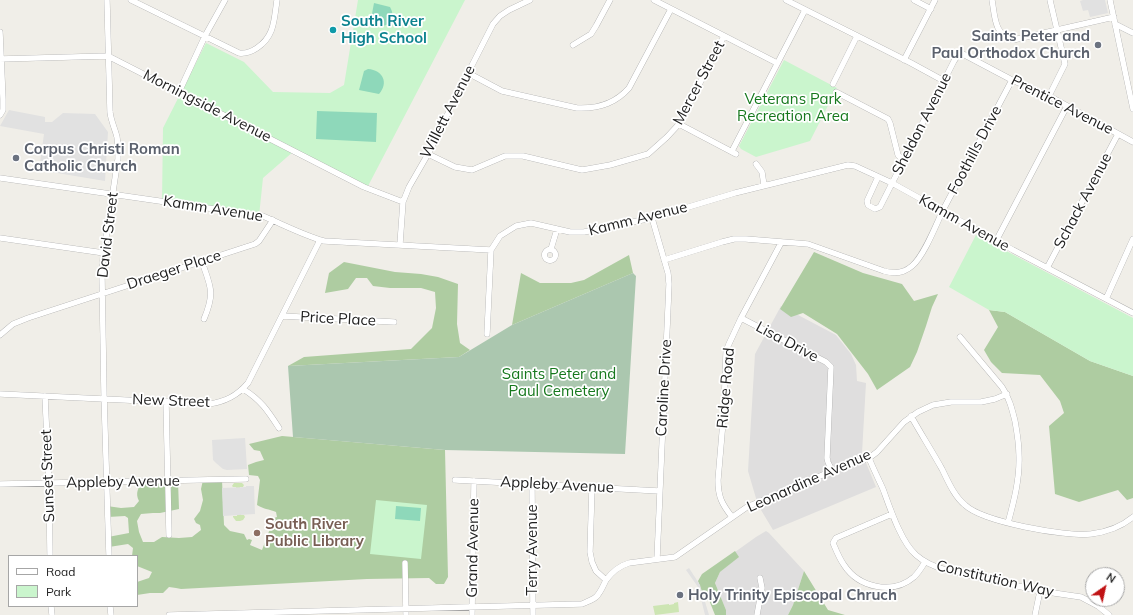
<!DOCTYPE html>
<style>
body{margin:0}
#map{position:relative;width:1133px;height:615px;overflow:hidden;background:#f0eee8;font-family:Mulish,sans-serif}
canvas{display:block}
.legend{position:absolute;left:8px;top:555px;width:130px;height:52px;box-sizing:border-box;background:#fff;border:1px solid #a6a6a6;margin:0;padding:5px 7px;list-style:none;font-size:12px;color:#212121}
.legend li{display:flex;align-items:center;gap:8px;height:20px}
.legend b{width:20px;border:1px solid #a6a6a6}
.north{position:absolute;left:1085px;top:567px;width:40px;height:40px;box-sizing:border-box;background:#fff;border:1px solid #a6a6a6;border-radius:50%;rotate:34deg;font-size:11px;font-weight:700;line-height:16px;text-align:center;color:#212121}
.north::after{content:'';display:block;margin:auto;width:14px;height:18px;background:#c01214;clip-path:polygon(50% 0,100% 100%,50% 72%,0 100%)}
</style>
<div id="map">
<canvas width="1133" height="615"></canvas>
<ul class="legend">
<li><b style="height:5px;background:#fff"></b>Road</li>
<li><b style="height:11px;background:#caf5cd"></b>Park</li>
</ul>
<div class="north">N</div>
</div>
<script>
const g = document.querySelector('canvas').getContext('2d');
g.lineJoin = 'round';
function fill(path, color) {
  g.fillStyle = color;
  g.fill(path, 'evenodd');
}
function trace(path, color, width, dash) {
  g.strokeStyle = color;
  g.lineWidth = width;
  g.lineCap = dash ? 'butt' : 'round';
  g.setLineDash(dash || []);
  g.stroke(path);
}
function write(font, color, halo, rows, align = 'center') {
  g.font = font + ' Mulish,sans-serif';
  g.lineWidth = 3.5;
  g.setLineDash([]);
  g.textBaseline = 'middle';
  g.strokeStyle = halo;
  g.fillStyle = color;
  for (const [text, x, y, turn = 0] of rows) {
    g.save();
    g.translate(x, y);
    g.rotate((+turn || 0) * Math.PI / 180);
    g.textAlign = isNaN(turn) ? turn : align;
    if (halo) g.strokeText(text, 0, 0);
    g.fillText(text, 0, 0);
    g.restore();
  }
}
const residential = new Path2D(`
 M 781,306 L 836,335 L 851,354 L 856,365 L 857,381 L 866,383 L 862,453 L 876,487 L 773,530 L 758,505 L 748,471 L 755,354 Z
 M 766,531 L 769,533 L 804,571 L 793,605 L 788,615 L 726,615 L 726,610 L 715,583 L 720,572 L 738,557 L 735,552 L 756,537 Z`);
const grass = new Path2D(`
 M 234,483 L 242,483 L 244,485 L 243,487 L 240,487 L 241,515 L 244,515 L 245,517 L 243,520 L 240,521 L 236,521 L 233,517 L 233,516 L 237,516 L 236,487 L 233,487 L 232,486 Z
 M 678,602 L 679,612 L 655,615 L 653,606 L 669,604 L 669,605 L 674,604 L 674,603 Z`);
const forest = new Path2D(`
 M 814,252 L 863,273 L 902,284 L 914,301 L 938,294 L 932,307 L 926,326 L 917,352 L 910,367 L 877,390 L 868,374 L 837,334 L 803,313 L 791,317 L 780,309 Z
 M 629,255 L 633,273 L 512,325 L 521,273 L 540,283 L 571,283 L 584,280 Z
 M 344,262 L 395,272 L 421,274 L 438,277 L 458,284 L 457,324 L 460,343 L 470,350 L 459,357 L 288,366 L 304,357 L 411,349 L 432,328 L 436,308 L 435,292 L 421,288 L 390,288 L 373,286 L 367,278 L 356,278 L 348,289 L 325,293 L 329,273 Z
 M 989,310 L 1005,312 L 1090,361 L 1133,376 L 1133,498 L 1127,500 L 1118,490 L 1079,502 L 1055,494 L 1049,426 L 1064,413 L 1060,401 L 1040,375 L 1002,373 L 991,362 L 984,350 L 998,327 Z
 M 282,436 L 445,450 L 448,577 L 444,584 L 436,584 L 429,578 L 367,579 L 181,589 L 176,588 L 169,587 L 163,593 L 150,593 L 137,595 L 137,582 L 149,578 L 152,572 L 137,566 L 137,556 L 132,556 L 133,548 L 128,544 L 109,547 L 108,537 L 129,533 L 128,518 L 125,516 L 108,517 L 107,506 L 121,508 L 134,507 L 139,501 C 135,493 138,488 143,481 L 178,481 L 179,509 L 160,513 L 153,513 L 141,514 L 137,521 L 139,532 L 143,542 L 154,542 L 162,537 L 179,538 L 192,537 L 201,530 L 200,525 L 196,523 L 194,519 L 200,511 L 203,500 L 201,489 L 203,480 L 222,480 L 224,525 L 230,531 L 244,534 L 247,540 L 249,539 L 252,540 L 250,545 L 262,550 L 274,518 L 277,517 L 276,512 C 269,509 263,509 257,505 L 260,480 L 258,476 L 249,475 L 248,465 L 256,462 L 264,460 L 260,451 L 254,450 L 249,444 Z
 M 735,551 L 739,557 L 720,572 L 715,583 L 726,610 L 726,615 L 715,615 L 709,600 L 705,601 L 698,581 L 702,574 Z
 M 804,571 L 828,610 L 845,615 L 788,615 L 793,605 Z`);
const cemetery = new Path2D(`
 M 633,273 L 636,276 L 625,454 L 445,450 L 293,437 L 288,366 L 459,357 L 512,325 Z`);
const park = new Path2D(`
 M 358,0 L 465,0 L 367,188 L 294,151 L 263,178 L 259,216 L 162,201 L 163,128 L 206,43 L 244,62 L 273,92 L 330,93 L 344,85 Z
 M 784,60 L 837,88 L 810,141 L 756,157 L 741,149 L 739,146 Z
 M 976,235 L 1133,318 L 1133,376 L 1090,361 L 1005,312 L 989,310 L 949,287 Z
 M 376,500 L 427,505 L 421,559 L 370,554 Z`);
const pitch = new Path2D(`
 M 374,3 L 390,7 C 399,22 381,34 371,19 Z
 M 368,69 C 383,70 389,83 379,94 L 359,90 L 364,71 Z
 M 317,111 L 377,113 L 376,142 L 316,139 Z
 M 396,506 L 421,508 L 420,521 L 395,519 Z`);
const parking = new Path2D(`
 M 1083,0 L 1105,0 L 1108,13 L 1090,17 L 1088,10 L 1083,11 L 1080,1 Z
 M 9,110 L 45,117 L 45,122 L 52,122 L 63,113 L 95,114 L 108,132 L 105,181 L 39,170 L 44,134 L 0,126 Z
 M 245,438 L 247,469 L 227,470 L 223,469 L 216,463 L 213,460 L 212,440 Z
 M 246,486 L 254,486 L 255,514 L 223,516 L 222,488 L 246,487 Z
 M 689,568 L 700,585 L 709,615 L 705,615 L 698,587 L 686,570 Z`);
const street = new Path2D(`
 M 107,0 L 110,112 C 111,121 115,129 117,137 C 118,144 118,152 118,159 L 103,257 L 102,276 L 104,395 L 109,556
 M 131,0 L 239,53 C 246,54 251,52 257,48 C 275,36 274,19 277,0
 M 654,0 L 777,63
 M 786,0 L 911,63 L 944,81
 M 914,0 L 931,9
 M 992,0 C 995,16 994,35 1013,40 L 1114,17
 M 1110,0 L 1133,109
 M 1115,24 L 1133,33
 M 0,32 L 3,99 L 3,110 L 0,115
 M 573,45 L 591,34 L 596,26 L 610,0
 M 0,59 L 108,56 L 364,187 L 403,202
 M 904,60 L 935,0
 M 468,73 L 502,91 L 577,108 C 598,109 615,104 629,88 L 671,9
 M 833,84 L 857,36
 M 179,92 L 205,36 L 225,0
 M 836,92 L 888,119 L 890,123 L 898,155 L 903,160
 M 1049,96 L 1065,64 L 1050,0
 M 679,124 L 736,154
 M 732,151 L 805,10
 M 428,154 L 455,167 L 472,170 L 505,156 L 523,156 L 582,170 L 610,165 L 648,154 L 667,137 L 679,124 L 724,36
 M 756,164 L 762,172 L 764,185
 M 878,177 L 867,201 L 868,205 L 875,209 L 880,207 L 954,61 L 958,55 L 961,53 L 1012,80 L 1049,96 L 1133,142
 M 0,178 L 263,216 C 284,225 303,235 324,241 L 491,250
 M 652,218 L 668,273 L 669,284 L 657,559
 M 0,238 L 104,253
 M 996,241 L 1067,106
 M 400,244 L 403,202 L 409,187 L 428,154 L 468,73 L 493,24 L 500,16 L 509,10 L 530,0
 M 551,249 L 557,229
 M544.5 255a5.5 5.5 0 1 1 11 0a5.5 5.5 0 1 1-11 0Z
 M 664,260 L 722,242 L 734,239 L 746,239 L 808,244 L 884,271 C 894,274 904,273 912,266 C 924,256 936,225 943,210 C 966,166 989,123 1012,80
 M 202,262 C 211,287 215,293 204,319
 M 1047,268 L 1118,134
 M 1106,299 L 1133,239
 M 282,316 L 394,322
 M 741,318 L 826,362 L 831,367 L 827,458 L 828,462 L 832,471
 M 487,334 L 491,250 L 500,236 L 516,226 L 531,223 L 570,232 L 584,232 L 652,218 L 735,193 L 848,165 L 855,166 L 892,183 L 1013,250 L 1133,313
 M 0,335 L 13,324 L 28,318 L 255,244 L 259,241 L 273,220
 M 960,337 L 1002,387 C 1009,397 1012,409 1015,421 C 1017,432 1019,444 1019,455 C 1020,478 1014,501 1008,523
 M 243,389 C 261,400 268,411 279,428
 M 0,394 L 208,404 C 225,402 237,396 248,383 L 320,240
 M 45,396 L 49,483 L 50,556
 M 166,401 L 169,535
 M 911,416 C 921,434 932,451 942,469 C 948,481 954,496 965,505 C 983,522 1066,537 1091,534 C 1107,532 1121,527 1133,517
 M 869,458 C 873,468 878,478 883,489 C 890,508 901,542 916,555 C 925,563 935,567 946,570 L 1040,591 L 1081,597 L 1098,606 L 1109,615
 M 455,480 L 659,491
 M 0,484 L 246,479
 M 532,484 L 533,615
 M 592,487 L 590,552 L 592,562 L 596,571 L 606,580
 M 892,514 L 836,538 L 833,543 C 836,550 839,558 844,565 C 859,588 893,595 914,577 C 918,573 922,567 925,562
 M 732,517 C 722,504 718,497 718,480 L 724,410 L 726,352 L 728,346 L 741,318 L 781,243
 M 405,563 L 406,615
 M 51,606 L 52,615
 M 110,606 L 111,615
 M 169,615 L 582,604 C 587,602 592,600 596,597 C 601,592 603,586 606,580 C 612,572 619,566 629,563 L 675,557 L 747,507 L 832,471 L 869,458 L 877,452 L 904,422 L 918,412 L 933,405 L 951,402 L 981,402 L 995,399 L 1007,394
 M 472,615 L 474,481
 M 757,615 L 762,588 L 760,578
 M 1035,615 L 1040,591`);
const markers = [
 [333,30,4,"#0f9aa8"],
 [1098,45,4,"#6b7280"],
 [16,158,4,"#6b7280"],
 [257,533,4,"#8d6e63"],
 [680,595,4,"#6b7280"]
];
const cultureNames = [
 ["South River",341,21],
 ["High School",341,38]
];
const worshipNames = [
 ["Saints Peter and",1090,36,"right"],
 ["Paul Orthodox Church",1090,53,"right"],
 ["Corpus Christi Roman",24,149],
 ["Catholic Church",24,166],
 ["Holy Trinity Episcopal Chruch",688,595]
];
const streetNames = [
 ["Mercer Street",699,83,-62],
 ["Prentice Avenue",1062,105,27],
 ["Morningside Avenue",207,106,27],
 ["Willett Avenue",448,112,-63],
 ["Sheldon Avenue",922,124,-63],
 ["Foothills Drive",975,150,-62],
 ["Schack Avenue",1083,201,-62],
 ["Kamm Avenue",213,209,9],
 ["Kamm Avenue",638,219,-14],
 ["Kamm Avenue",964,223,29],
 ["David Street",108,235,-83],
 ["Draeger Place",174,270,-18],
 ["Price Place",338,319,3],
 ["Lisa Drive",787,342,28],
 ["Caroline Drive",664,388,-87],
 ["Ridge Road",726,388,-85],
 ["New Street",171,401,2],
 ["Sunset Street",48,476,-92],
 ["Leonardine Avenue",809,481,-24],
 ["Appleby Avenue",123,482,-1],
 ["Appleby Avenue",557,485,3],
 ["Grand Avenue",473,548,-89],
 ["Terry Avenue",532,550,-90],
 ["Constitution Way",995,579,13]
];
const parkNames = [
 ["Veterans Park",793,99],
 ["Recreation Area",793,116],
 ["Saints Peter and",559,374],
 ["Paul Cemetery",559,391]
];
const educationNames = [
 ["South River",265,524],
 ["Public Library",265,541]
];
fill(residential, '#dfdede');
fill(grass, '#cde5b3');
fill(forest, '#aecca1');
fill(cemetery, '#abc7af');
fill(park, '#caf5cd');
fill(pitch, '#8ed8ba');
fill(parking, '#e1e1e1');
trace(street, '#a2a2a2', 6);
trace(street, '#fff', 5.5);
for (const [x, y, r, color] of markers) {
  const dot = new Path2D();
  dot.arc(x, y, r, 0, 2 * Math.PI);
  g.fillStyle = color;
  g.fill(dot);
  trace(dot, '#fff', 1.5);
}
write('bold 15px', '#0d838f', '#fff', cultureNames, 'left');
write('bold 15px', '#5b616d', '#fff', worshipNames, 'left');
write('15px', '#212121', '#fff', streetNames);
write('15px', '#16781d', '#fff', parkNames);
write('bold 15px', '#785e54', '#fff', educationNames, 'left');
</script>
